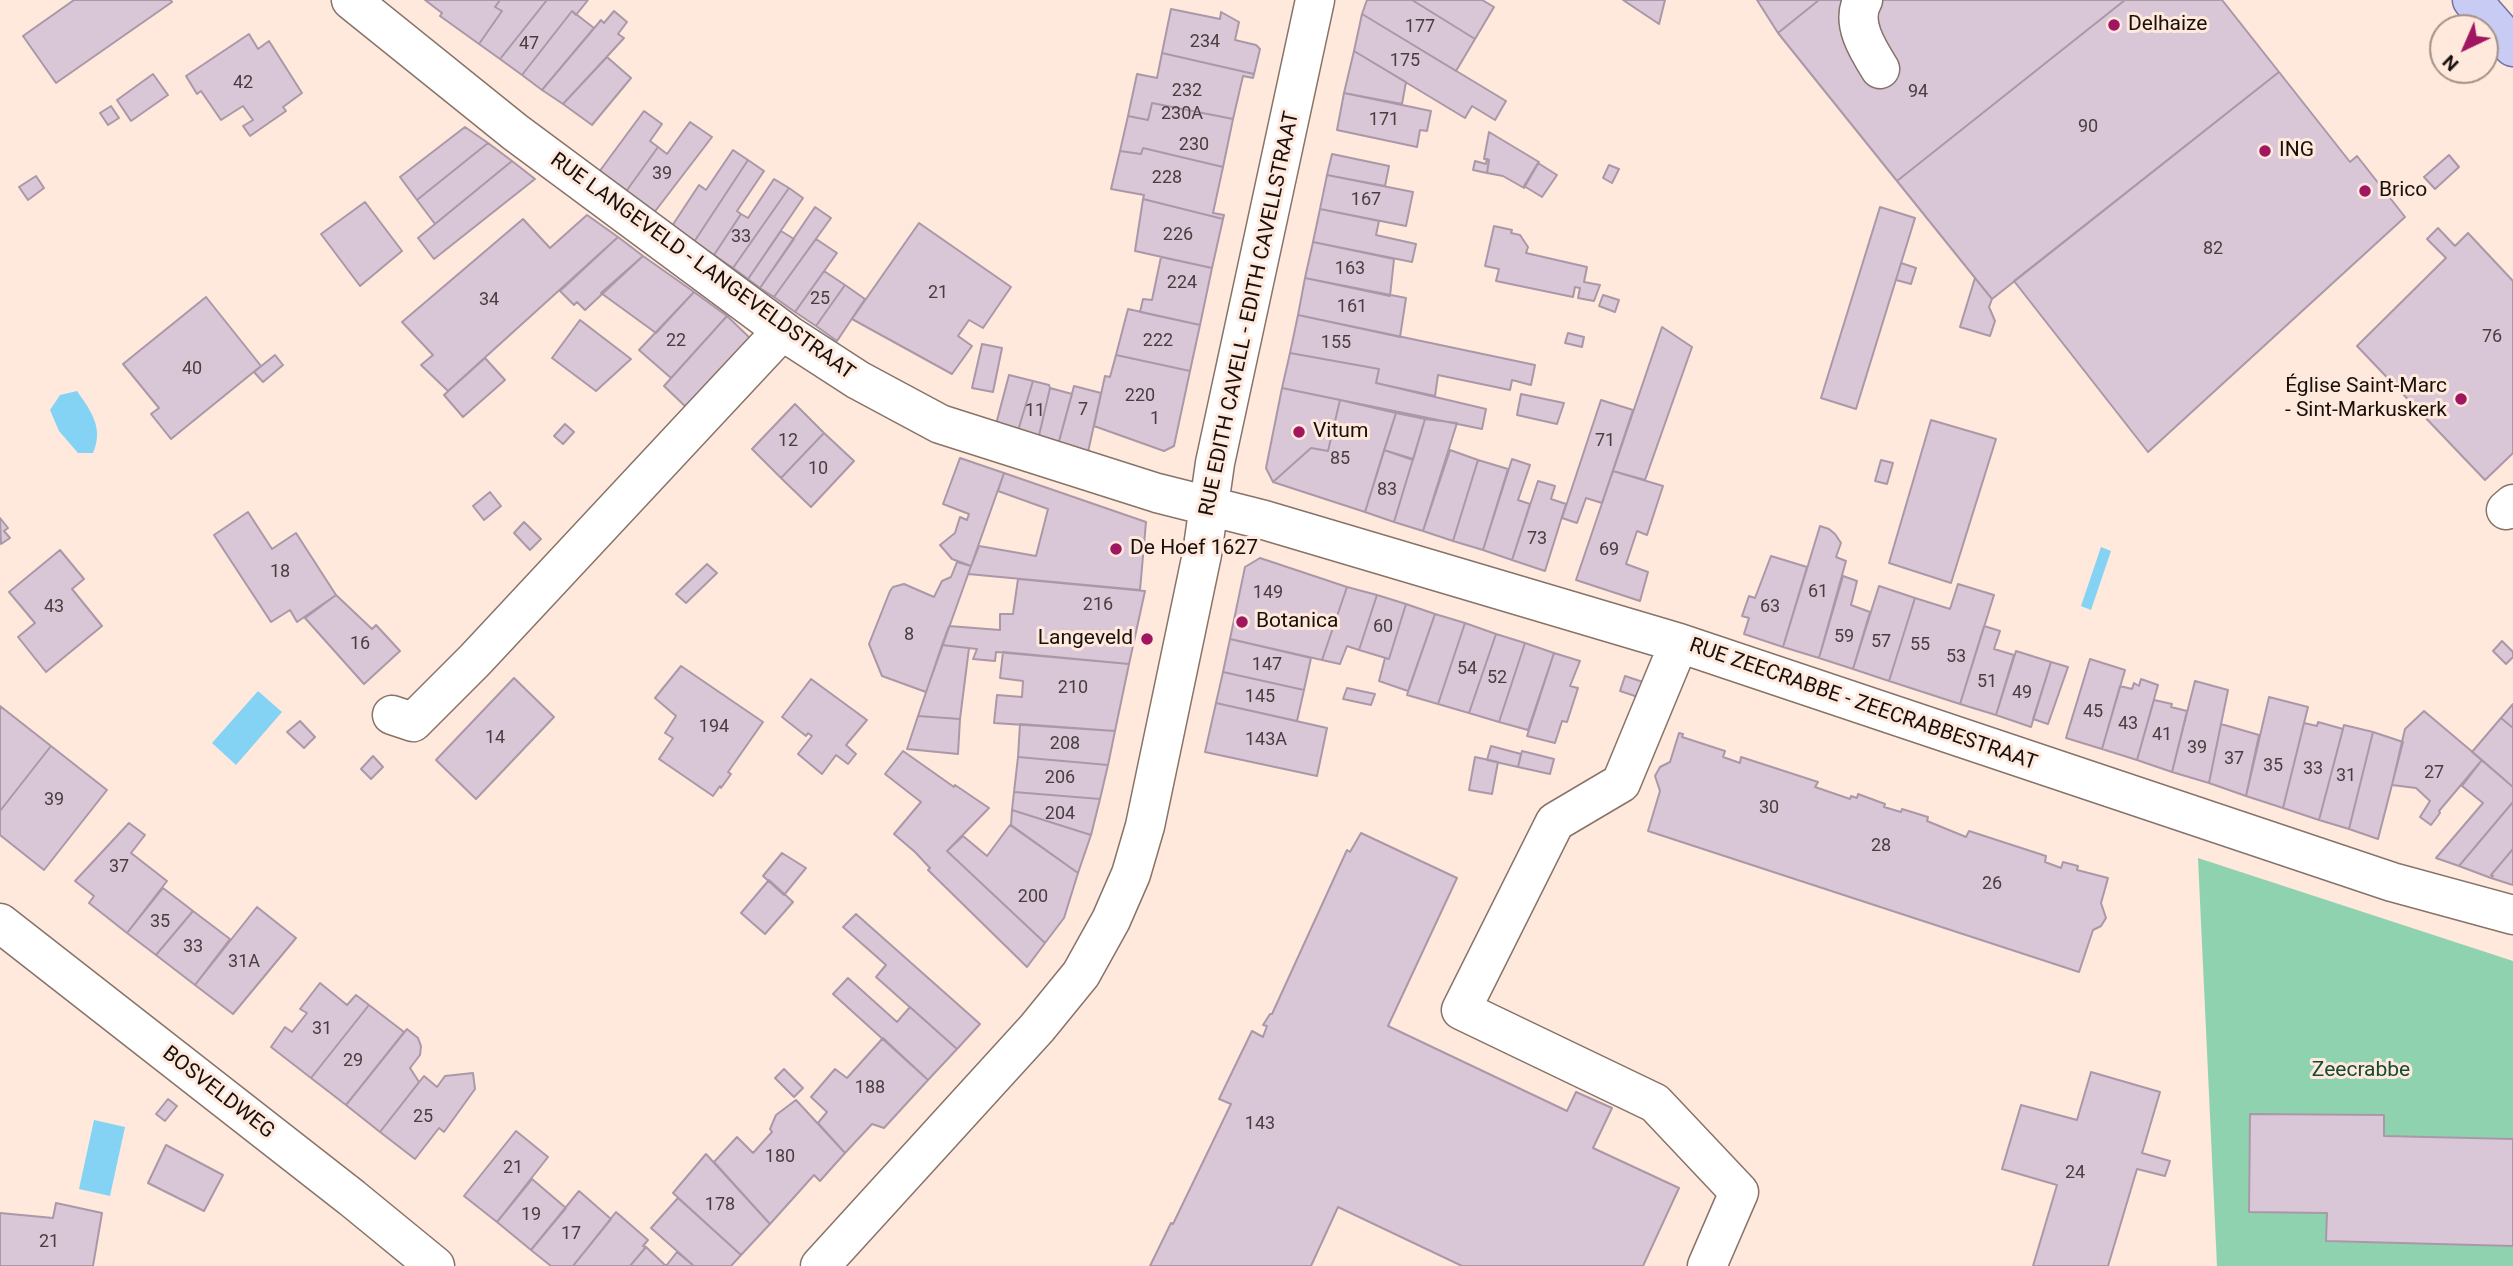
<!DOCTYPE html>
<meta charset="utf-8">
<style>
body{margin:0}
#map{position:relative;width:2513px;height:1266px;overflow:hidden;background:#ffe8dc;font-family:Roboto,sans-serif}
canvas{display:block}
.north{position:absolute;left:2429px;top:14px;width:70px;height:70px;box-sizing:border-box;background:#ffe8dc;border:2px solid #a39289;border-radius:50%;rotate:224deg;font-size:19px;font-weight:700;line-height:28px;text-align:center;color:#18100c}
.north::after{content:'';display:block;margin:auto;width:24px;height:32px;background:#a11660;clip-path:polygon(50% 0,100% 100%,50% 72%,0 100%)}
</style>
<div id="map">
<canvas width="2513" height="1266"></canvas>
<div class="north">N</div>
</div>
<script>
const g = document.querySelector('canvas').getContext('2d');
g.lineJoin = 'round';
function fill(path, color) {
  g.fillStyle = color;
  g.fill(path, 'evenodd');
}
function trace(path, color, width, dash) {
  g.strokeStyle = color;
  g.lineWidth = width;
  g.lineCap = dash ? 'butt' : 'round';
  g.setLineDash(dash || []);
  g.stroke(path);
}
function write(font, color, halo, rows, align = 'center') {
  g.font = font + ' Roboto,sans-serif';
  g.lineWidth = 6;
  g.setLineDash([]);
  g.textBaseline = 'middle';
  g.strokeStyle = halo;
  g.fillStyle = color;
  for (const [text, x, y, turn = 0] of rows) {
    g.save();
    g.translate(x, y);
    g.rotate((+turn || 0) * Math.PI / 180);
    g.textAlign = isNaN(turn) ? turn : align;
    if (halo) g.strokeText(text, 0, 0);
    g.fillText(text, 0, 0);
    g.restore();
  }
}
const green = new Path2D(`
 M 2198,858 L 2513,961 L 2513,1266 L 2217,1266 Z`);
const water = new Path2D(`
 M 77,391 C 91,411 104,428 93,453 L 78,453 L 59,431 L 50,410 L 60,395 Z
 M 2101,547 L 2111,551 L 2091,610 L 2081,606 Z
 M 258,691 L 282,712 L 236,765 L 212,743 Z
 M 94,1120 L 125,1127 L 110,1196 L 79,1189 Z`);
const building = new Path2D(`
 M 74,0 L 171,0 L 172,2 L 56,83 L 23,36 Z
 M 425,0 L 500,0 L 495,7 L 502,11 L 479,44 L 440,16 L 442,13 Z
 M 500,0 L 547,0 L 500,59 L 479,44 L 502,11 L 495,7 Z
 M 547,0 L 588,0 L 576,15 L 572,11 L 522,75 L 500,59 Z
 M 1367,0 L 1412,0 L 1475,39 L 1456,71 L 1362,14 Z
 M 1412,0 L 1482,0 L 1494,7 L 1475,39 Z
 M 1623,0 L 1665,0 L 1659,24 Z
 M 1757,0 L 1819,0 L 1778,33 Z
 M 1819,0 L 2125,0 L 1897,181 L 1778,33 Z
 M 2125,0 L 2222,0 L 2279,72 L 1992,299 L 1897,181 Z
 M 1171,9 L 1220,19 L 1221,12 L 1239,22 L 1235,40 L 1256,45 L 1260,49 L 1254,74 L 1162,53 Z
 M 572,11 L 594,28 L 542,90 L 522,75 Z
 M 614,11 L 627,22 L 618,34 L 624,38 L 602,62 L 563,104 L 542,90 L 601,20 L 604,23 Z
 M 1362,14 L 1506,101 L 1495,120 L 1472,106 L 1465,118 L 1354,51 Z
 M 249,34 L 258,49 L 269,41 L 302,93 L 283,107 L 286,111 L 250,136 L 243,126 L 253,120 L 243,106 L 221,120 L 201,91 L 197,94 L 186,76 Z
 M 1354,51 L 1406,82 L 1402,104 L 1344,93 Z
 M 1162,53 L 1254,74 L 1253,78 L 1243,76 L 1233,119 L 1152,103 L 1148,120 L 1128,116 L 1137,74 L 1157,78 Z
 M 607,57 L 631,78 L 592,125 L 563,104 Z
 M 2279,72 L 2350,162 L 2357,156 L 2405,217 L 2148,452 L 2014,281 Z
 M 153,74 L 168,95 L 131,121 L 117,100 Z
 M 1344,93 L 1431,111 L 1427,131 L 1420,130 L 1417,147 L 1337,130 Z
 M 1152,103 L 1233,119 L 1223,167 L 1143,148 L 1141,154 L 1120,151 L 1128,116 L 1148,120 Z
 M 111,106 L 119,118 L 108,125 L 100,113 Z
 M 644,111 L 662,124 L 650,141 L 658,147 L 625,193 L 599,172 Z
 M 690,122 L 712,137 L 653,214 L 625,193 L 658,147 L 667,154 Z
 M 465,127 L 488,143 L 417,200 L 400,177 Z
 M 1489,132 L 1539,162 L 1524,188 L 1503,176 L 1487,173 L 1489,160 L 1484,159 Z
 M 488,143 L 512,161 L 435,224 L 417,200 Z
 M 1143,148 L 1223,167 L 1213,213 L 1224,215 L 1223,219 L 1143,199 L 1144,195 L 1111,189 L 1120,151 L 1141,154 Z
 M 733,150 L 748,160 L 694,242 L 672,226 L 699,185 L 706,190 Z
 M 1332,154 L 1389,166 L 1385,186 L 1327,175 Z
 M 2449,155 L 2459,167 L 2435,189 L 2424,177 Z
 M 1487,159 L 1489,160 L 1487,173 L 1473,170 L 1475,161 L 1486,164 Z
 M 748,160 L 764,171 L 737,211 L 741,214 L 714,255 L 694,242 Z
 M 512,161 L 535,179 L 434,259 L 418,238 Z
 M 1538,163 L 1557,175 L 1542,197 L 1524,186 Z
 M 1609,165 L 1619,169 L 1612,183 L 1603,178 Z
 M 1327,175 L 1413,192 L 1406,226 L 1320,209 Z
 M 36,176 L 44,188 L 28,200 L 19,187 Z
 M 774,179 L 789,188 L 733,268 L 714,255 L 741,214 L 748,218 Z
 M 789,188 L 803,198 L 748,279 L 733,268 Z
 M 1143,199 L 1223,219 L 1212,268 L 1135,251 Z
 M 365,202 L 402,251 L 360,286 L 321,234 Z
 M 815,207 L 831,218 L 774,297 L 760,288 Z
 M 1880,207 L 1915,218 L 1856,409 L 1821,398 Z
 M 1320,209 L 1379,221 L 1376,235 L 1416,244 L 1412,262 L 1313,242 Z
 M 587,215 L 618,237 L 448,391 L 421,365 L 433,355 L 402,322 L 523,219 L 550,248 Z
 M 919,223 L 1011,287 L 983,328 L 969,320 L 958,336 L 972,346 L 952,374 L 852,319 Z
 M 1494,226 L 1512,230 L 1511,233 L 1520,235 L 1528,247 L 1526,253 L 1587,267 L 1584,282 L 1600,285 L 1594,301 L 1578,298 L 1580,288 L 1575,287 L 1573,297 L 1496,281 L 1499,269 L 1485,266 Z
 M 2438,228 L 2455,246 L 2468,233 L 2513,281 L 2513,453 L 2485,480 L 2357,346 L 2446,258 L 2427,239 Z
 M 781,231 L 794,239 L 760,288 L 748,279 Z
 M 618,237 L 643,256 L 585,310 L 577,302 L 574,305 L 560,291 Z
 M 816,239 L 837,253 L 795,312 L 774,297 Z
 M 1313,242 L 1394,259 L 1390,296 L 1305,278 Z
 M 643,256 L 694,292 L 656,333 L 601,293 Z
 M 1161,257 L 1212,268 L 1200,325 L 1140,312 L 1143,299 L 1152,300 Z
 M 1901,263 L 1916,268 L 1911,284 L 1896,280 Z
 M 824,271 L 845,285 L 816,326 L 795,312 Z
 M 1305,278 L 1406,298 L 1400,337 L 1298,315 Z
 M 1975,278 L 1992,299 L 1989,307 L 1995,321 L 1990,336 L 1960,327 Z
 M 845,285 L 865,299 L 837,341 L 816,326 Z
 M 694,292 L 727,316 L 671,378 L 639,350 Z
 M 1603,295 L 1619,300 L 1615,312 L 1599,306 Z
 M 206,297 L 261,366 L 171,439 L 151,414 L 159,408 L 123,364 Z
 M 1128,309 L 1200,325 L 1190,371 L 1116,355 Z
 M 1298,315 L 1535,365 L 1531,385 L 1512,380 L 1510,390 L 1438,375 L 1435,396 L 1376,383 L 1379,369 L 1290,353 Z
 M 727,316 L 752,340 L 687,408 L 664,386 Z
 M 580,320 L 631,359 L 596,391 L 552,358 Z
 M 1662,327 L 1692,347 L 1645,480 L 1613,471 Z
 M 1568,333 L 1584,337 L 1582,347 L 1565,343 Z
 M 982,344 L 1002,348 L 993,392 L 972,388 Z
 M 1290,353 L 1379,369 L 1376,383 L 1486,409 L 1482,429 L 1282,388 Z
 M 275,355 L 283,365 L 263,382 L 254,372 Z
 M 1116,355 L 1190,371 L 1174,446 L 1164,451 L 1094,426 L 1105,376 L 1110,377 Z
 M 485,358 L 505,380 L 463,417 L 444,395 Z
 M 1009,375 L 1033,381 L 1017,434 L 995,428 Z
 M 1033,381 L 1049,385 L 1050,388 L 1038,440 L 1017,434 Z
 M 1074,386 L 1101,393 L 1088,452 L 1058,445 Z
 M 1050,388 L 1072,394 L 1058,445 L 1038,440 Z
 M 1282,388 L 1340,400 L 1328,451 L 1311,448 L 1273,482 L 1266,468 Z
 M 1521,394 L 1564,403 L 1557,424 L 1517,415 Z
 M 1340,400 L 1396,413 L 1365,512 L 1273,482 L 1311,448 L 1328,451 Z
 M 1601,400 L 1633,410 L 1602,503 L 1586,498 L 1577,523 L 1562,518 Z
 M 795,404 L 824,433 L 781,478 L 752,449 Z
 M 1396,413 L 1425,419 L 1413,460 L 1384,450 Z
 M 1425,419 L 1457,423 L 1423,531 L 1394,522 Z
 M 1931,420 L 1996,439 L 1951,583 L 1889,563 Z
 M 565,424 L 574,432 L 563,444 L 554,436 Z
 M 824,433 L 854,461 L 811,507 L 781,478 Z
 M 1384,450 L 1413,459 L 1394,522 L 1365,512 Z
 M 1450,450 L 1478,460 L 1453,541 L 1423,531 Z
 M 960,458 L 1004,473 L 971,566 L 952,559 L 940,545 L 955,533 L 960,517 L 967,520 L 969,514 L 943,504 Z
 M 1512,459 L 1530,465 L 1518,500 L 1530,504 L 1512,560 L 1483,550 Z
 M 1478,460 L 1508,469 L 1483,550 L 1453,541 Z
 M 1881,460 L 1893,463 L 1887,484 L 1875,481 Z
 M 1613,471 L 1663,486 L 1647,535 L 1637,531 L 1626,564 L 1648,572 L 1640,601 L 1576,580 Z
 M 1004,473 L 1146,522 L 1140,590 L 968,574 L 979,546 L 1036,556 L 1048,509 L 998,491 Z
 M 1538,481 L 1555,486 L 1551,499 L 1566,504 L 1545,571 L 1512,560 Z
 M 490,492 L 501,506 L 484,520 L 473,506 Z
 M 248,512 L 272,549 L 296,533 L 336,595 L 297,622 L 290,610 L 271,622 L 214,535 Z
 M 0,518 L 8,528 L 4,531 L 10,538 L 1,544 Z
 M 524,522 L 541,539 L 530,550 L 514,533 Z
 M 1820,526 L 1829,529 L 1835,534 L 1841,543 L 1836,557 L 1846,561 L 1819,658 L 1783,647 Z
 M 60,550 L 84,579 L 72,589 L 102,626 L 46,672 L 18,637 L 35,623 L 9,592 Z
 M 1771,556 L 1807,567 L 1783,647 L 1744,634 L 1749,618 L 1742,616 L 1749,596 L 1755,598 Z
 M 1260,558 L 1347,587 L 1322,660 L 1230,639 L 1245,567 Z
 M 957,562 L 971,566 L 926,692 L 882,676 L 869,644 L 890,591 L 893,587 L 904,584 L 934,597 L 942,581 L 951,577 Z
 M 707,564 L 717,573 L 686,603 L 676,594 Z
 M 1843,576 L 1857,581 L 1851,605 L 1870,612 L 1853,669 L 1819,658 Z
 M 1018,579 L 1145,591 L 1129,664 L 996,652 L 995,661 L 973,659 L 977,649 L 942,645 L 949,626 L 1000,630 L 1000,614 L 1013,614 Z
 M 1958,584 L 1994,595 L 1960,704 L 1889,681 L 1915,598 L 1950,609 Z
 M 1879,586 L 1915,598 L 1889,681 L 1853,669 Z
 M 1347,587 L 1377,595 L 1359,650 L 1347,646 L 1340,664 L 1322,660 Z
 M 336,595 L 372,629 L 376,625 L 400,651 L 364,684 L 305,618 Z
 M 1377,595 L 1406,604 L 1389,659 L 1359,650 Z
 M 1406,604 L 1435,614 L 1408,691 L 1379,681 L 1385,658 L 1389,659 Z
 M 1435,614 L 1465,623 L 1438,704 L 1407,695 Z
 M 1465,623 L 1496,634 L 1469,713 L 1438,704 Z
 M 1984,626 L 2000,631 L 1994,649 L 2014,655 L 1996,715 L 1960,704 Z
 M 1496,634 L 1525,643 L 1499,722 L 1469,713 Z
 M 1230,639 L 1311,658 L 1304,690 L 1223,672 Z
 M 2502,641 L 2513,652 L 2513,657 L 2506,664 L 2493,651 Z
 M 1525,643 L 1554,653 L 1528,730 L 1499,722 Z
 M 942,645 L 969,648 L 960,719 L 918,716 Z
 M 2016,651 L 2051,662 L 2031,727 L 1996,715 Z
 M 1003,652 L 1129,664 L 1115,731 L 994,723 L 997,695 L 1022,697 L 1023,681 L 1000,678 Z
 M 1554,653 L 1580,661 L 1570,686 L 1578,688 L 1567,722 L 1562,721 L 1555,743 L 1527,736 Z
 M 2090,659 L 2125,670 L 2102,749 L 2066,738 Z
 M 2051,662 L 2068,667 L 2048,724 L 2033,719 Z
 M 681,666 L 763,722 L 728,772 L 731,774 L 721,788 L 720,786 L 713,796 L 659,759 L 673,738 L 665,733 L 676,716 L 655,698 Z
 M 1223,672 L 1304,690 L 1297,721 L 1216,703 Z
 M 1625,676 L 1643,682 L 1638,697 L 1620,691 Z
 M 514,678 L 554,717 L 476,799 L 436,760 Z
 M 811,679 L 867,720 L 846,745 L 856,754 L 848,764 L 836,755 L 822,774 L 798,754 L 812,736 L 808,733 L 806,736 L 782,717 Z
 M 2141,679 L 2158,685 L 2137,760 L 2102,749 L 2120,686 L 2132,689 L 2134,683 L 2139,686 Z
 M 2195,681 L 2228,690 L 2209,783 L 2172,772 Z
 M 1347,688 L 1375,694 L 1371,705 L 1343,699 Z
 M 2269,697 L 2308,707 L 2283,808 L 2246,796 Z
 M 2154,700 L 2172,704 L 2171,707 L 2187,711 L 2172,772 L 2137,760 Z
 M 1216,703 L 1327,728 L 1317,776 L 1205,752 Z
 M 2513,704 L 2513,728 L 2501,718 Z
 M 0,706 L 51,746 L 0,811 Z
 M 2424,711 L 2482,760 L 2439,811 L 2440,813 L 2431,825 L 2420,817 L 2430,801 L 2416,788 L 2392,785 L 2405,729 Z
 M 918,716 L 960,719 L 958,754 L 907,749 Z
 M 2501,718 L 2513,728 L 2513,787 L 2472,752 Z
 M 300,721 L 315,737 L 304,748 L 287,732 Z
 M 2318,722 L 2343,729 L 2319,820 L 2283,808 L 2304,723 L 2317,726 Z
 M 1020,724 L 1115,731 L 1108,765 L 1018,757 Z
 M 2221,724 L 2259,735 L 2246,796 L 2209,783 Z
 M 2344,725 L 2373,732 L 2349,829 L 2319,820 Z
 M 2373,732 L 2403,742 L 2378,839 L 2349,829 Z
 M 1679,733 L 1683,734 L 1682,737 L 1725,751 L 1723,757 L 1740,763 L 1741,757 L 1818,782 L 1815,787 L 1850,799 L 1851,796 L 1857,798 L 1858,794 L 1885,804 L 1884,807 L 1901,812 L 1902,809 L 1928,817 L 1927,821 L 1966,837 L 1969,831 L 2046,856 L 2045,862 L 2061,868 L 2063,862 L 2078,866 L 2077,870 L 2108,878 L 2101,903 L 2106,918 L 2101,926 L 2093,930 L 2079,972 L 1648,831 L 1660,791 L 1655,776 L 1660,767 L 1670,762 Z
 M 51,746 L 107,790 L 44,870 L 0,835 L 0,811 Z
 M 1491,746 L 1521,754 L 1518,767 L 1487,760 Z
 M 903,751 L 954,787 L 955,785 L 989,808 L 947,851 L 1045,943 L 1027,967 L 928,870 L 930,868 L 915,852 L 894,834 L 921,802 L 885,774 Z
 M 1522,751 L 1554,759 L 1550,774 L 1518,767 Z
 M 373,756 L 383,767 L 371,779 L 361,769 Z
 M 1018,757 L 1108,765 L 1100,799 L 1014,792 Z
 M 1475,757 L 1498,762 L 1492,794 L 1469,790 Z
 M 2482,760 L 2513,787 L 2513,802 L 2459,866 L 2436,858 L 2483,803 L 2462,786 Z
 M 1014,792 L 1100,799 L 1091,835 L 1012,810 Z
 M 2513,802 L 2513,849 L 2491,875 L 2493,876 L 2491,878 L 2459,866 Z
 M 1012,810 L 1091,835 L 1078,873 L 1011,825 Z
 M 129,823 L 145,835 L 131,853 L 167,881 L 127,933 L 89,903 L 94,896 L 75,881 Z
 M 1010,825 L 1078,873 L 1064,918 L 1045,943 L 947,851 L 963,836 L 987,856 Z
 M 1361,833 L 1457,878 L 1388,1026 L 1567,1111 L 1576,1092 L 1612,1108 L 1593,1148 L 1679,1188 L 1643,1266 L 1462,1266 L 1338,1207 L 1311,1266 L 1150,1266 L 1171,1223 L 1173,1224 L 1231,1104 L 1219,1099 L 1252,1031 L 1263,1037 L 1267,1026 L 1263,1025 L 1270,1014 L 1272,1014 L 1347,850 L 1350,852 Z
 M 2513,849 L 2513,885 L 2491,878 L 2493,876 L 2491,875 Z
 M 782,853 L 806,868 L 784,895 L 763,876 Z
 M 769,880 L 793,902 L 765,934 L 741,913 Z
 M 163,888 L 193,911 L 156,955 L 127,933 Z
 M 257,907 L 296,938 L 233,1014 L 195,985 Z
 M 193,911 L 230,939 L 195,985 L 156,955 Z
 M 856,914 L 980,1024 L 957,1049 L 876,977 L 886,965 L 843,927 Z
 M 848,978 L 897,1022 L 910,1007 L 957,1049 L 928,1080 L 833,994 Z
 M 320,983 L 347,1005 L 356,995 L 369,1005 L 311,1078 L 271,1047 L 285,1027 L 292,1032 L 307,1013 L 300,1009 Z
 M 369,1005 L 404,1032 L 346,1105 L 311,1078 Z
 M 407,1029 L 418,1038 L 421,1046 L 420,1055 L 410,1068 L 419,1082 L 380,1132 L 346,1105 Z
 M 883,1038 L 928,1080 L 884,1128 L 872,1124 L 845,1153 L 818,1123 L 827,1112 L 811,1097 L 835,1069 L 847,1078 Z
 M 784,1069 L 803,1088 L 794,1097 L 775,1078 Z
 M 2091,1072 L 2160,1092 L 2142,1153 L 2170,1161 L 2165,1176 L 2137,1169 L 2108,1266 L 2033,1266 L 2057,1185 L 2002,1169 L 2021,1105 L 2077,1120 Z
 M 473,1073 L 475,1089 L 444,1132 L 439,1128 L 415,1159 L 380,1132 L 424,1076 L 437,1087 L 445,1076 Z
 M 168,1099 L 177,1106 L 165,1121 L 156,1114 Z
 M 796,1100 L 845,1153 L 820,1181 L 814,1175 L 770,1224 L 714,1162 L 737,1137 L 753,1153 L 772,1132 L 770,1129 L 776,1115 Z
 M 2250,1114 L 2384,1115 L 2384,1136 L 2513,1139 L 2513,1246 L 2326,1241 L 2327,1213 L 2249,1212 Z
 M 516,1131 L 548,1157 L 497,1222 L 464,1196 Z
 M 166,1145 L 223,1175 L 204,1211 L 148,1183 Z
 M 706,1154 L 770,1224 L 741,1255 L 673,1193 Z
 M 532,1179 L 566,1208 L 531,1250 L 497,1222 Z
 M 579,1191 L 611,1219 L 573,1266 L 551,1266 L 531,1250 Z
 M 678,1198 L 741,1255 L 731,1266 L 694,1266 L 651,1228 Z
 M 56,1203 L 102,1213 L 93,1266 L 0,1266 L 0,1213 L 53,1218 Z
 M 616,1212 L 648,1240 L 643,1246 L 646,1247 L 630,1266 L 573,1266 Z
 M 646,1247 L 666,1266 L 677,1252 L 694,1266 L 630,1266 Z`);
const minor = new Path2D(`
 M 351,0 L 515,132 L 790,336 L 858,380 L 940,424 L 1157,493 L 1264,520 L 1679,643 L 2392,882 L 2513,915
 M 1863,0 C 1850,22 1868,50 1880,69
 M 2506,510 L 2513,504
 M 1679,643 L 1621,783 L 1555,822 L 1461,1010 L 1655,1103 L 1739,1192 L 1707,1266
 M 392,715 L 413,722 L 475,660 L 782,331
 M 0,923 L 352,1198 L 435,1266
 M 820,1266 L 1037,1028 L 1081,974 L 1111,920 L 1131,874 L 1145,826 L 1202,554 L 1215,463 L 1315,0`);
const major = new Path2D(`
 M 2472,0 L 2513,47`);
const markers = [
 [2114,25,7,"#a11660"],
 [2265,151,7,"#a11660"],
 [2365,191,7,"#a11660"],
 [2461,399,7,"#a11660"],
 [1299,432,7,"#a11660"],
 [1116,549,7,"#a11660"],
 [1242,622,7,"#a11660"],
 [1147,639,7,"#a11660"]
];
const numberNames = [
 ["177",1420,27],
 ["234",1205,42],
 ["47",529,44],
 ["175",1405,61],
 ["42",243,83],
 ["232",1187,91],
 ["94",1918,92],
 ["230A",1182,114],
 ["171",1384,120],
 ["90",2088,127],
 ["230",1194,145],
 ["39",662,174],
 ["228",1167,178],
 ["167",1366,200],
 ["226",1178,235],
 ["33",741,237],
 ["82",2213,249],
 ["163",1350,269],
 ["224",1182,283],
 ["21",938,293],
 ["25",820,299],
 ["34",489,300],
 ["161",1352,307],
 ["76",2492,337],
 ["22",676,341],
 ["222",1158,341],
 ["155",1336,343],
 ["40",192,369],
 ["220",1140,396],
 ["7",1083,410],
 ["11",1035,411],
 ["1",1155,419],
 ["12",788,441],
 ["71",1605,441],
 ["85",1340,459],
 ["10",818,469],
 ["83",1387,490],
 ["73",1537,539],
 ["69",1609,550],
 ["18",280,572],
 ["61",1818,592],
 ["149",1268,593],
 ["216",1098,605],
 ["43",54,607],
 ["63",1770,607],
 ["60",1383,627],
 ["8",909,635],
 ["59",1844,637],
 ["57",1881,642],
 ["16",360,644],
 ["55",1920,645],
 ["53",1956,657],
 ["147",1267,665],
 ["54",1467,669],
 ["52",1497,678],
 ["51",1987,682],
 ["210",1073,688],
 ["49",2022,693],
 ["145",1260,697],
 ["45",2093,712],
 ["43",2128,724],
 ["194",714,727],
 ["41",2162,735],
 ["14",495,738],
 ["143A",1266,740],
 ["208",1065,744],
 ["39",2197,748],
 ["37",2234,759],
 ["35",2273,766],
 ["33",2313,769],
 ["27",2434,773],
 ["31",2346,776],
 ["206",1060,778],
 ["39",54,800],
 ["30",1769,808],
 ["204",1060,814],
 ["28",1881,846],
 ["37",119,867],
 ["26",1992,884],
 ["200",1033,897],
 ["35",160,922],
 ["33",193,947],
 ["31A",244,962],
 ["31",322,1029],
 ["29",353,1061],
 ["188",870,1088],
 ["25",423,1117],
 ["143",1260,1124],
 ["180",780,1157],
 ["21",513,1168],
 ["24",2075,1173],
 ["178",720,1205],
 ["19",531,1215],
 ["17",571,1234],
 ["21",49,1242]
];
const poiNames = [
 ["Delhaize",2128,25],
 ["ING",2279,151],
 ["Brico",2379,191],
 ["Église Saint-Marc",2447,387,"right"],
 ["- Sint-Markuskerk",2447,411,"right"],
 ["Vitum",1313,432],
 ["De Hoef 1627",1130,549],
 ["Botanica",1256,622],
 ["Langeveld",1133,639,"right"]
];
const streetNames = [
 ["RUE LANGEVELD - LANGEVELDSTRAAT",702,267,36],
 ["RUE EDITH CAVELL - EDITH CAVELLSTRAAT",1250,314,-78],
 ["RUE ZEECRABBE - ZEECRABBESTRAAT",1863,705,19],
 ["BOSVELDWEG",218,1093,38]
];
const parkNames = [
 ["Zeecrabbe",2361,1071]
];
fill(green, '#8fd2af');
fill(water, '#85d3f4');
fill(building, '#d9c7d7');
trace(building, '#aa98a8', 2);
trace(minor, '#877368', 41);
trace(major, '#72739e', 41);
trace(minor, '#fff', 38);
trace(major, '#c8cbf4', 38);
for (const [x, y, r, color] of markers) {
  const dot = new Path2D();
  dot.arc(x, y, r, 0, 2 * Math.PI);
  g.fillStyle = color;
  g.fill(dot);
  trace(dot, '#ffe8dc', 2.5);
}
write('18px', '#483e3f', null, numberNames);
write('21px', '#18100c', '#ffe8dc', poiNames, 'left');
write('21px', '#18100c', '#ffe8dc', streetNames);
write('21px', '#134b33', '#ffe8dc', parkNames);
</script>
